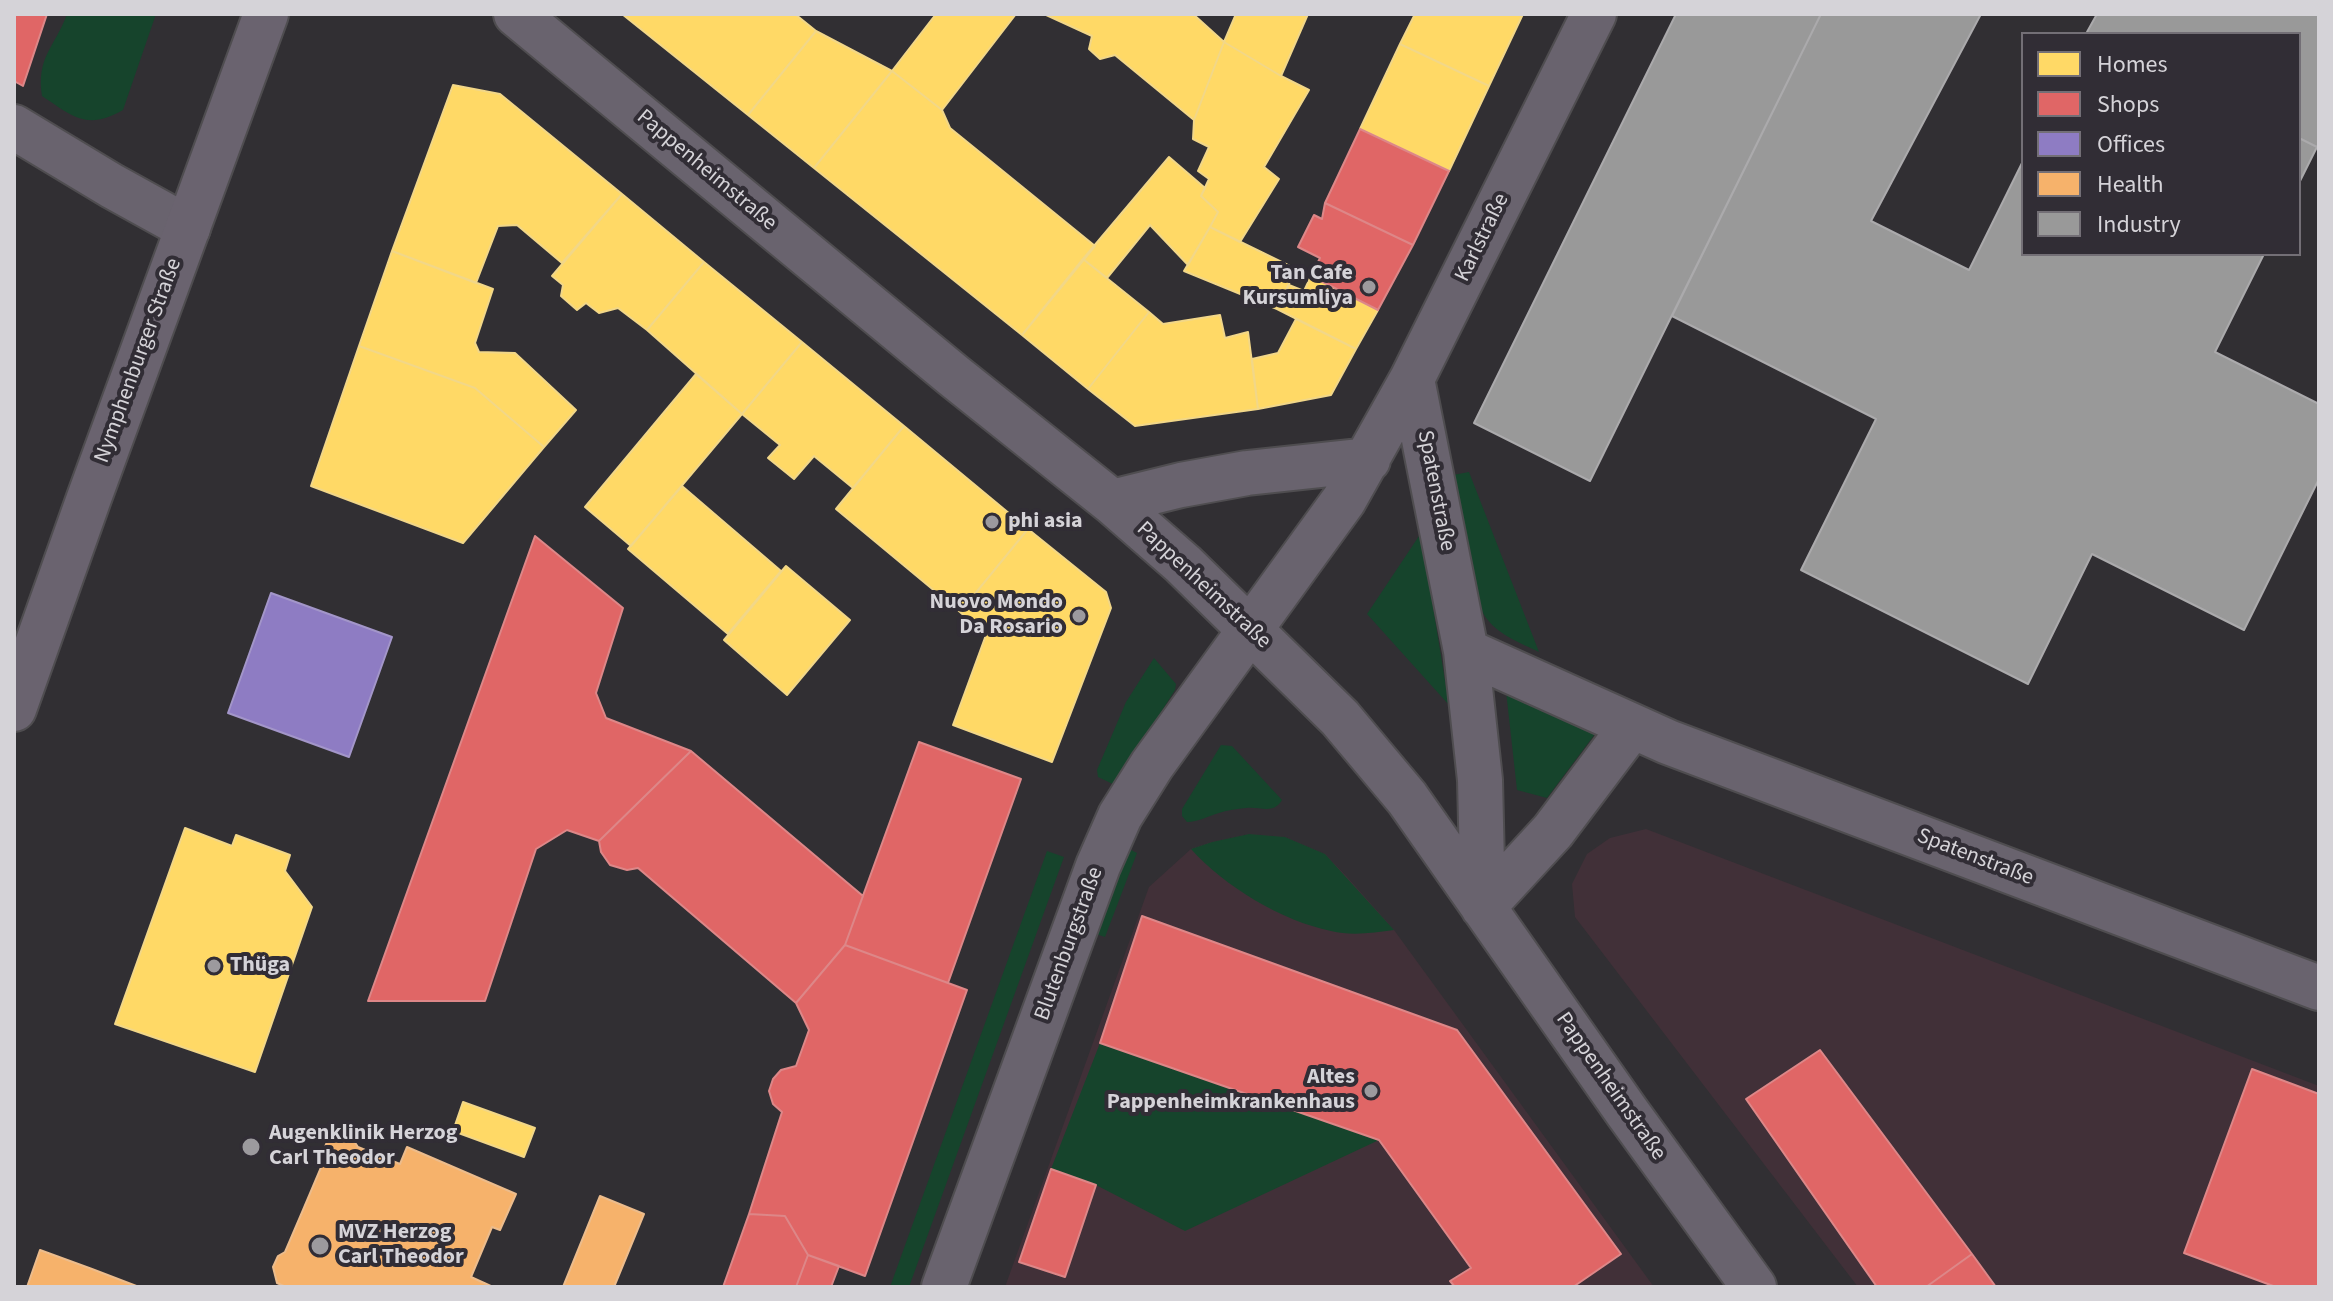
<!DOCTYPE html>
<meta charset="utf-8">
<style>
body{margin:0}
#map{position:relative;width:2333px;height:1301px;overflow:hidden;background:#312f33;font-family:"Source Sans 3",sans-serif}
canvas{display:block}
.frame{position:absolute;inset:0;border:16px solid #d5d3d8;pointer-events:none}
.legend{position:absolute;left:2021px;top:32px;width:280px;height:224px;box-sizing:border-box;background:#312d35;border:2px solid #736f76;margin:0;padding:10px 14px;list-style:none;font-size:24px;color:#d5d3d8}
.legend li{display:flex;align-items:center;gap:16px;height:40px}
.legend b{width:40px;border:2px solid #736f76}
</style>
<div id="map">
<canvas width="2333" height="1301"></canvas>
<div class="frame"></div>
<ul class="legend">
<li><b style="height:22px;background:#ffd966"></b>Homes</li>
<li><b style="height:22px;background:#e06666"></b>Shops</li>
<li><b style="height:22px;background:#8e7cc3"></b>Offices</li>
<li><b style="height:22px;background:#f6b26b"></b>Health</li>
<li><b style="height:22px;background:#999"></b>Industry</li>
</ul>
</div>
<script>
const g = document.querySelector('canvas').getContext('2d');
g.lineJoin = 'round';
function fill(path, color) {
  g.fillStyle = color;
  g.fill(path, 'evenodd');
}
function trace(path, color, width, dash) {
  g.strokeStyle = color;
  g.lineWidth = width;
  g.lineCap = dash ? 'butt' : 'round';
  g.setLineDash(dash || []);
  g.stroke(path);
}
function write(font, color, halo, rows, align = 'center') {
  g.font = font + ' "Source Sans 3",sans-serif';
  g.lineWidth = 8;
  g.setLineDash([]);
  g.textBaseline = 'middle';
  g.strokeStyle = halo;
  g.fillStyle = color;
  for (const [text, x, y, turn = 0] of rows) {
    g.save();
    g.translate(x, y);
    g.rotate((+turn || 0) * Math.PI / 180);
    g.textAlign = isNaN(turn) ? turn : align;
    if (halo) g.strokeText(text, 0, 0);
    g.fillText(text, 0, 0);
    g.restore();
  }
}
const commercial = new Path2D(`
 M 1646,829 L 2319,1086 L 2319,1287 L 1858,1287 L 1575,917 L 1572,884 L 1587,854 L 1610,838 Z
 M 1249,834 L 1285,837 L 1325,854 L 1347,877 L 1394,930 L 1654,1287 L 1005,1287 L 1149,887 L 1191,849 L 1212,842 Z`);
const green = new Path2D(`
 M 67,14 L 156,14 L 123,110 C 87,131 72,116 42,96 C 36,57 55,47 67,14 Z
 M 1469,472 L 1539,652 C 1521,643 1500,636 1487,619 C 1468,593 1459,510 1453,475 Z
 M 1421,533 L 1449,705 L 1367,614 Z
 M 1154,658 L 1176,684 L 1175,690 L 1115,785 L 1098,777 L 1097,770 L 1126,702 Z
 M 1506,691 L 1601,726 L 1547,798 L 1517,790 Z
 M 1221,745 L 1232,746 L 1282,800 C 1273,815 1260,806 1246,808 C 1237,809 1228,810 1219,813 C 1208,816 1198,822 1187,822 L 1182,816 L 1182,809 Z
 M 1249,834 L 1285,837 L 1325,854 L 1394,930 C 1373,933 1351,936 1331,931 C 1282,921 1224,886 1191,849 L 1212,842 Z
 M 1129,849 L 1137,853 L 1105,937 L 1093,933 Z
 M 1047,851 L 1064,857 L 909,1287 L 890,1287 Z
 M 1100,1043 L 1379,1140 L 1185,1231 L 1096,1185 L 1051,1169 Z`);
const homes = new Path2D(`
 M 622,14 L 795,14 L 816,31 L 748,115 Z
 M 936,14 L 1016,14 L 942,110 L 892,71 Z
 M 1044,14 L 1193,14 L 1224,42 L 1194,120 L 1115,55 L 1100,59 L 1089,49 L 1092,36 Z
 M 1236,14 L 1308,14 L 1281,76 L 1224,42 Z
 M 1415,14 L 1523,14 L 1489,86 L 1400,44 Z
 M 816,31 L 892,71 L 814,168 L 748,115 Z
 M 1224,42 L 1281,76 L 1309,90 L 1264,167 L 1279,179 L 1240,242 L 1210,227 L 1218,212 L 1201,196 L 1209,179 L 1198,171 L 1209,147 L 1193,139 L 1194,120 Z
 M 1400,44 L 1489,86 L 1449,171 L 1360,129 Z
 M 892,71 L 942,110 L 950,128 L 1095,246 L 1022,335 L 814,168 Z
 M 453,85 L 500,94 L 622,194 L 562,263 L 517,225 L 498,226 L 476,283 L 392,251 Z
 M 1169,157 L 1205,188 L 1201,196 L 1218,212 L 1210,227 L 1188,265 L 1150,225 L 1107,278 L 1083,259 Z
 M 622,194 L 704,262 L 647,330 L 618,308 L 599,313 L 586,303 L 577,310 L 561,296 L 563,285 L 552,276 Z
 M 1210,227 L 1296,269 L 1277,309 L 1184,271 Z
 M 392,251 L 493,289 L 475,343 L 479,352 L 515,353 L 576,410 L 544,447 L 475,388 L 359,346 Z
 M 1083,259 L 1149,312 L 1088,389 L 1022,335 Z
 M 704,262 L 802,342 L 742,414 L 647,330 Z
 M 1311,276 L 1378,310 L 1356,349 L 1277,309 L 1289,285 L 1304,291 Z
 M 1149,312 L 1163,324 L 1220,315 L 1225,338 L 1248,332 L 1258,409 L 1135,426 L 1088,389 Z
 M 1296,319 L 1356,349 L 1331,395 L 1258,409 L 1252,359 L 1278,353 Z
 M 802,342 L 904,426 L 853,488 L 814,456 L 794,479 L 768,458 L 780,445 L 742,414 Z
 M 359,346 L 475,388 L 544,447 L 463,543 L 311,486 Z
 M 696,374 L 742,414 L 631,546 L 585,507 Z
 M 904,426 L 1028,529 L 960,612 L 836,509 Z
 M 682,486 L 781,571 L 728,634 L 628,549 Z
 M 1028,529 L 1106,592 L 1111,608 L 1052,762 L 953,725 L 986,635 L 960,612 Z
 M 786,566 L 850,620 L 787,695 L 724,640 Z
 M 185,828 L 232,846 L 236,835 L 290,855 L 285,871 L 312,907 L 255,1072 L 115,1024 Z
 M 463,1102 L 535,1128 L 524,1157 L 453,1131 Z`);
const shops = new Path2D(`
 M 14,14 L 47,14 L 23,86 L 14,81 Z
 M 1360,129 L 1449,171 L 1413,245 L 1325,203 Z
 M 1325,203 L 1413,245 L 1378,310 L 1311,276 L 1320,258 L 1298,247 L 1314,215 L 1322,219 Z
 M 535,536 L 623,608 L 596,693 L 606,718 L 691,751 L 599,841 L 567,830 L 536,849 L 485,1001 L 368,1001 Z
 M 919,742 L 1021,779 L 948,983 L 845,945 Z
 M 691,751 L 863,896 L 845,945 L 796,1003 L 638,868 L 627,870 L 610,865 L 601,852 L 599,841 Z
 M 1142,916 L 1457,1030 L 1621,1254 L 1573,1287 L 1455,1287 L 1450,1281 L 1471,1268 L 1379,1140 L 1100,1043 Z
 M 845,945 L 967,990 L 865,1276 L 808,1255 L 785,1216 L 749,1214 L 782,1112 L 773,1104 L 769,1091 L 773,1079 L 781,1070 L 796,1066 L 809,1030 L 796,1003 Z
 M 1820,1050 L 1972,1254 L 1926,1287 L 1877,1287 L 1746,1099 Z
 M 2252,1069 L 2319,1094 L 2319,1287 L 2276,1287 L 2184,1253 Z
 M 1051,1169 L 1096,1185 L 1065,1277 L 1019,1262 Z
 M 749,1214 L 785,1216 L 808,1255 L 796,1287 L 723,1287 Z
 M 1972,1254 L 1996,1287 L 1926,1287 Z
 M 808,1255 L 839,1266 L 831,1287 L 796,1287 Z`);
const offices = new Path2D(`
 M 271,593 L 392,637 L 349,757 L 228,713 Z`);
const health = new Path2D(`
 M 343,1136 L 354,1141 L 358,1147 L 400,1164 L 407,1147 L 516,1194 L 500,1230 L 492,1227 L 471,1277 L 493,1287 L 286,1287 L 277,1283 L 273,1267 L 278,1256 L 285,1252 L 303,1210 L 325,1158 L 323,1151 L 328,1140 Z
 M 600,1196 L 644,1214 L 614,1287 L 563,1287 Z
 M 40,1250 L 92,1269 L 139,1287 L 27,1287 Z`);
const industry = new Path2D(`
 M 1676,14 L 1821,14 L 1590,481 L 1474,423 Z
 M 1821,14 L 1981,14 L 1871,221 L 1969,270 L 2023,161 L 2023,254 L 2264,254 L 2215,352 L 2319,404 L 2319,479 L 2244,630 L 2092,554 L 2028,684 L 1801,570 L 1876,419 L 1672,316 Z
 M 2097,14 L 2319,14 L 2319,143 L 2317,147 L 2299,138 L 2299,34 L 2090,34 L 2087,32 Z
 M 2299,138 L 2317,147 L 2299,183 Z`);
const minor = new Path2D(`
 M 516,14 L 954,376 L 1112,502 L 1183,564 L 1340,718 L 1407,798 L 1627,1112 L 1754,1287
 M 14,127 L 112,186 L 188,228
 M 1412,379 L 1466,651 L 1480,780 L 1483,907
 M 1112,502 L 1181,485 L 1247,473 L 1368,460
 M 1466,651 L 1668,742 L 2319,988
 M 1483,907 L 1553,831 L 1632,726
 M 944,1287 L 1098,866 L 1120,816 L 1152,765 L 1344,500 L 1412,379 L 1594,14`);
const major = new Path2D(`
 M 14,709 L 89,498 L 266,14`);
const markers = [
 [1369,287,8,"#9c9a9e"],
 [992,522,8,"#9c9a9e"],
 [1079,616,8,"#9c9a9e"],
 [214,966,8,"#9c9a9e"],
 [1371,1091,8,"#9c9a9e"],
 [251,1147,10,"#9c9a9e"],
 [320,1246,10,"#9c9a9e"]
];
const streetNames = [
 ["Pappenheimstraße",706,171,40],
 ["Karlstraße",1483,238,-64],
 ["Nymphenburger Straße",139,361,-70],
 ["Spatenstraße",1435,491,79],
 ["Pappenheimstraße",1203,586,43],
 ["Spatenstraße",1975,858,21],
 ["Blutenburgstraße",1070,944,-70],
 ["Pappenheimstraße",1610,1087,55]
];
const poiNames = [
 ["Tan Cafe",1353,274,"right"],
 ["Kursumliya",1353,299,"right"],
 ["phi asia",1008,522],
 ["Nuovo Mondo",1063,603,"right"],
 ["Da Rosario",1063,628,"right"],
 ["Thüga",230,966],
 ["Altes",1355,1078,"right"],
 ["Pappenheimkrankenhaus",1355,1103,"right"],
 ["Augenklinik Herzog",269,1134],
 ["Carl Theodor",269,1159],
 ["MVZ Herzog",338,1233],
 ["Carl Theodor",338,1258]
];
fill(commercial, '#413038');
fill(green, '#16442c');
fill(homes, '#ffd966');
trace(homes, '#f2d788', 2);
fill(shops, '#e06666');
trace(shops, '#dd8788', 2);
fill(offices, '#8e7cc3');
trace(offices, '#a396c9', 2);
fill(health, '#f6b26b');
trace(health, '#ecbc8c', 2);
fill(industry, '#999');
trace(industry, '#abaaac', 2);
trace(minor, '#4f4d50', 48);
trace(major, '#4f4d50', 48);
trace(minor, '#69636e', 44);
trace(major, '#6a636f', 44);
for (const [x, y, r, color] of markers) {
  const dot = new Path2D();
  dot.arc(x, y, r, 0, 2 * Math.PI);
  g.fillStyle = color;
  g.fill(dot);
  trace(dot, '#312d35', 3);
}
write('22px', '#d5d3d8', '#312d35', streetNames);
write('bold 22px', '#d5d3d8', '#312d35', poiNames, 'left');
</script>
